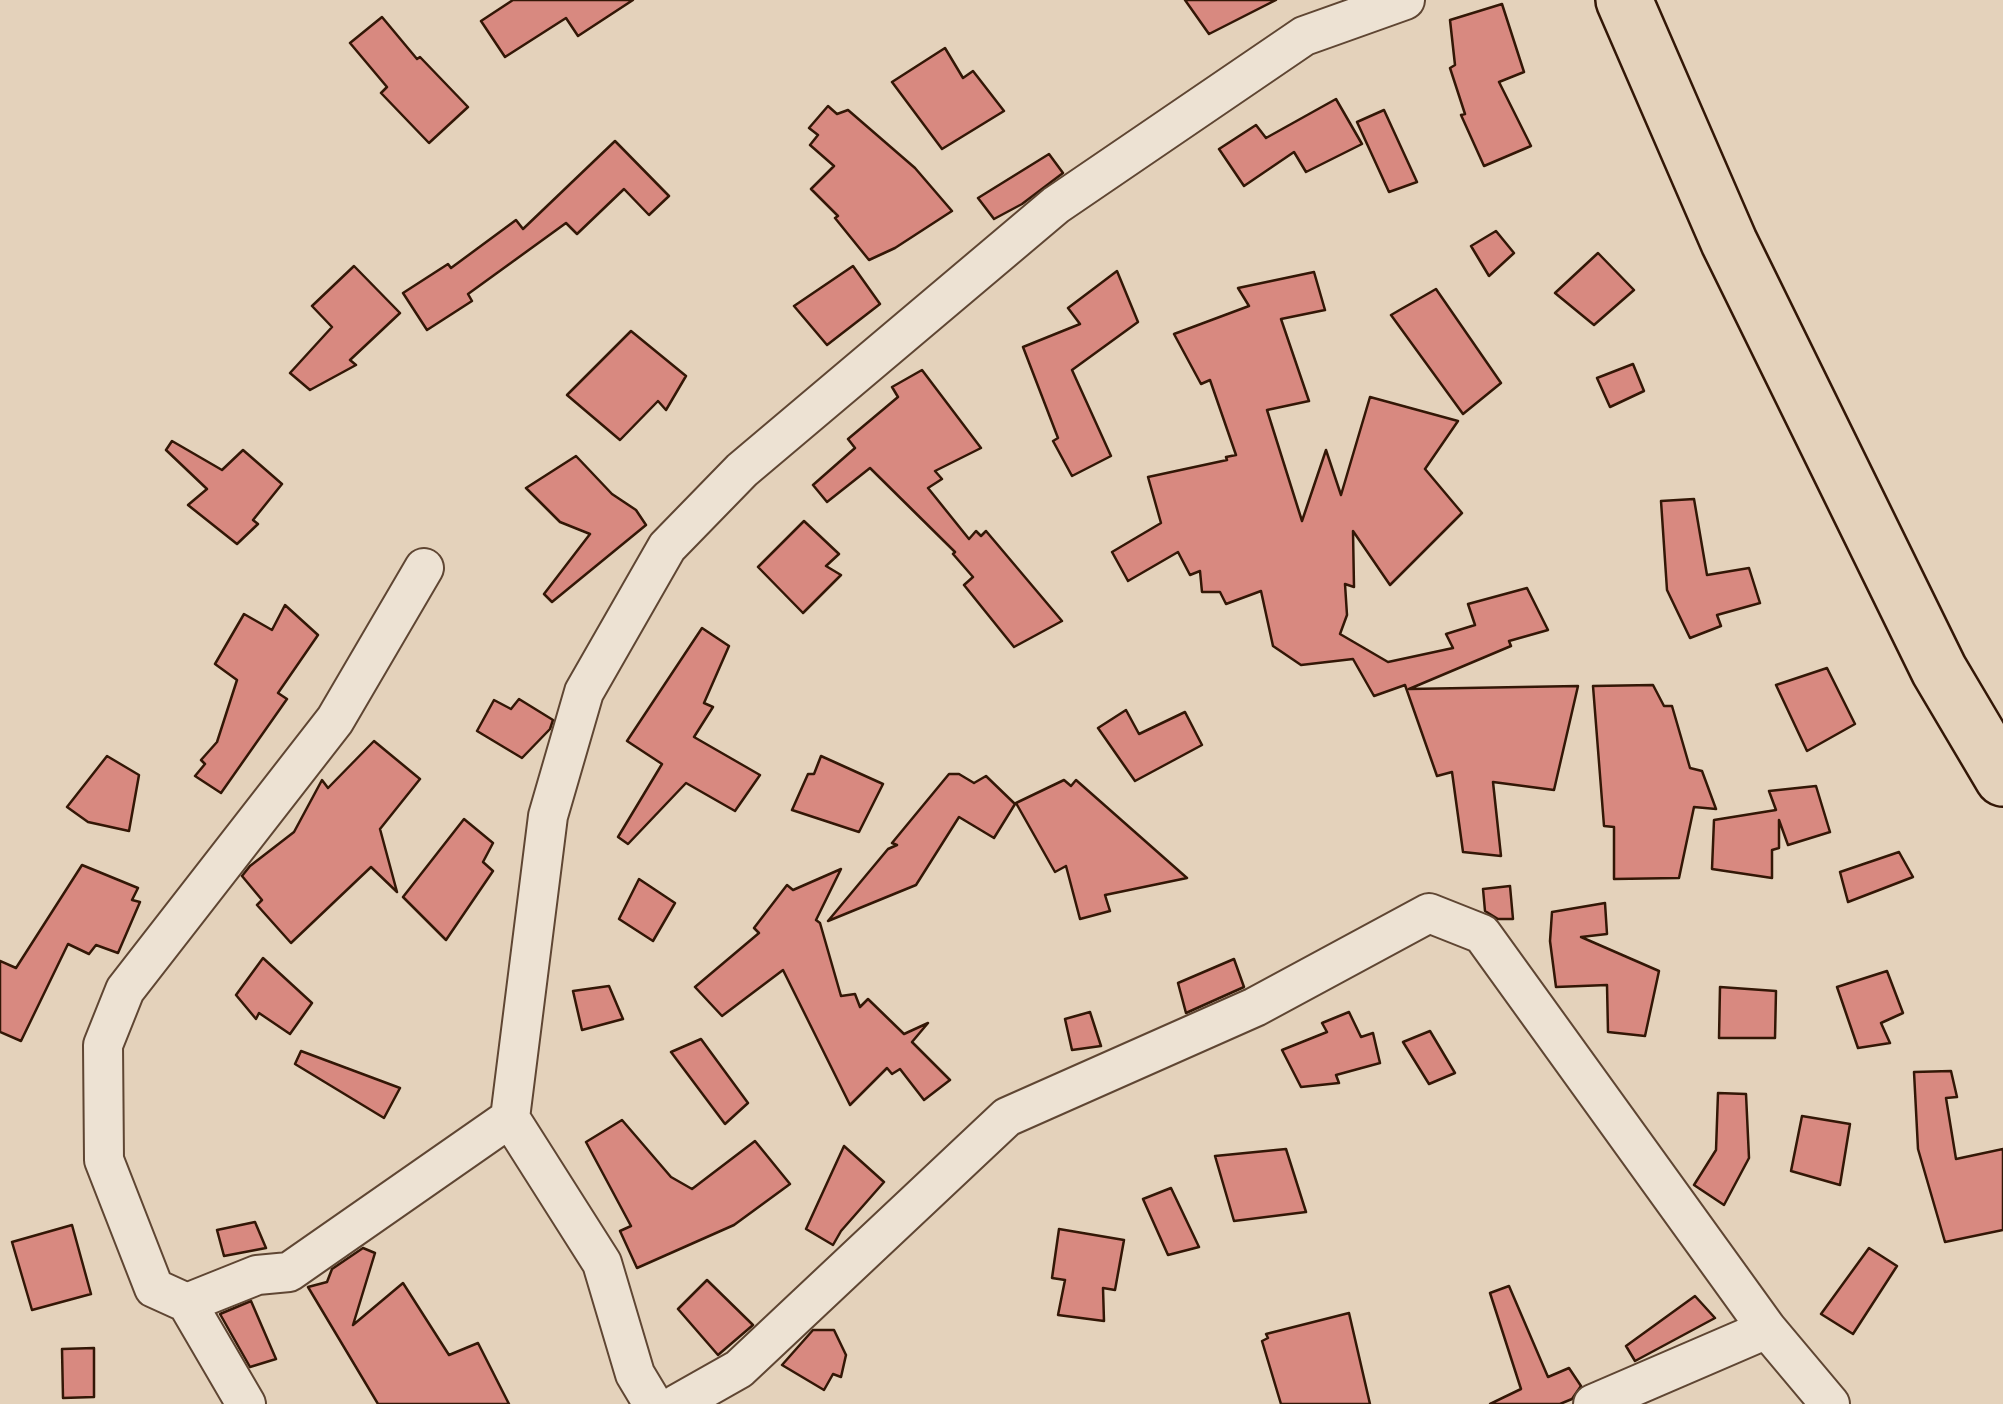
<!DOCTYPE html>
<style>
body{margin:0}
canvas{display:block;background:#e4d2bb}
</style>
<canvas width="2003" height="1404"></canvas>
<script>
const g = document.querySelector('canvas').getContext('2d');
g.lineJoin = 'round';
function fill(path, color) {
  g.fillStyle = color;
  g.fill(path, 'evenodd');
}
function trace(path, color, width, dash) {
  g.strokeStyle = color;
  g.lineWidth = width;
  g.lineCap = dash ? 'butt' : 'round';
  g.setLineDash(dash || []);
  g.stroke(path);
}
const building = new Path2D(`
 M 513,0 L 633,0 L 578,36 L 566,18 L 505,57 L 481,21 Z
 M 1185,0 L 1276,0 L 1209,34 Z
 M 1502,4 L 1524,72 L 1499,82 L 1531,146 L 1484,166 L 1461,115 L 1465,114 L 1450,68 L 1455,65 L 1450,20 Z
 M 382,17 L 417,59 L 420,57 L 468,107 L 429,143 L 381,93 L 387,87 L 350,43 Z
 M 945,48 L 963,78 L 973,71 L 1004,111 L 942,149 L 892,82 Z
 M 1336,99 L 1362,144 L 1306,172 L 1294,152 L 1244,186 L 1219,149 L 1256,125 L 1266,138 Z
 M 828,106 L 837,114 L 848,110 L 915,168 L 952,211 L 895,248 L 869,260 L 835,218 L 838,216 L 811,189 L 834,166 L 810,145 L 818,135 L 809,128 Z
 M 1384,110 L 1417,182 L 1389,192 L 1357,122 Z
 M 615,141 L 669,196 L 649,215 L 624,189 L 577,234 L 566,223 L 468,294 L 472,301 L 427,330 L 403,293 L 448,264 L 451,268 L 516,220 L 523,229 Z
 M 1049,154 L 1063,173 L 1022,204 L 994,219 L 978,198 Z
 M 1496,231 L 1514,253 L 1489,276 L 1471,246 Z
 M 1598,253 L 1634,290 L 1594,325 L 1555,293 Z
 M 354,266 L 400,313 L 350,360 L 356,365 L 310,390 L 290,373 L 332,327 L 312,306 Z
 M 853,266 L 880,304 L 827,345 L 794,306 Z
 M 1117,271 L 1138,322 L 1072,370 L 1111,456 L 1072,476 L 1053,441 L 1058,438 L 1023,347 L 1080,324 L 1068,308 Z
 M 1314,272 L 1325,310 L 1281,319 L 1309,401 L 1267,410 L 1302,521 L 1326,450 L 1341,495 L 1370,397 L 1458,421 L 1425,469 L 1462,513 L 1390,585 L 1353,531 L 1354,587 L 1345,584 L 1347,615 L 1340,634 L 1388,662 L 1453,648 L 1446,634 L 1475,625 L 1468,604 L 1527,588 L 1548,630 L 1509,641 L 1511,646 L 1409,689 L 1578,686 L 1554,790 L 1493,782 L 1501,856 L 1463,852 L 1452,772 L 1437,776 L 1405,685 L 1374,696 L 1353,659 L 1301,665 L 1273,646 L 1261,591 L 1226,604 L 1220,592 L 1202,592 L 1200,571 L 1190,575 L 1178,552 L 1128,581 L 1112,552 L 1161,523 L 1148,477 L 1227,460 L 1226,457 L 1236,455 L 1210,380 L 1201,384 L 1174,334 L 1249,306 L 1238,288 Z
 M 1436,289 L 1501,383 L 1463,414 L 1391,315 Z
 M 631,331 L 686,376 L 666,410 L 658,401 L 620,440 L 567,395 Z
 M 1633,364 L 1644,391 L 1610,407 L 1597,378 Z
 M 922,370 L 981,448 L 935,471 L 942,479 L 928,488 L 969,539 L 976,531 L 981,536 L 986,531 L 1062,621 L 1014,647 L 964,585 L 973,577 L 953,554 L 955,552 L 870,468 L 827,502 L 813,485 L 855,448 L 848,439 L 898,397 L 892,387 Z
 M 172,441 L 222,470 L 243,450 L 282,484 L 253,520 L 258,524 L 237,544 L 188,505 L 207,489 L 166,450 Z
 M 576,456 L 612,494 L 636,510 L 646,525 L 552,602 L 544,594 L 590,534 L 560,522 L 526,488 Z
 M 1694,499 L 1707,575 L 1749,568 L 1760,603 L 1717,615 L 1721,626 L 1690,638 L 1667,590 L 1661,501 Z
 M 804,521 L 839,554 L 826,566 L 841,575 L 803,613 L 758,567 Z
 M 285,605 L 318,635 L 278,693 L 287,699 L 221,793 L 195,776 L 205,764 L 201,760 L 217,742 L 237,680 L 215,664 L 244,614 L 272,630 Z
 M 702,628 L 729,646 L 704,703 L 713,707 L 694,737 L 760,775 L 735,811 L 686,783 L 628,844 L 618,837 L 662,764 L 627,741 Z
 M 1827,668 L 1855,724 L 1807,751 L 1776,685 Z
 M 1653,685 L 1664,706 L 1672,706 L 1690,768 L 1702,771 L 1716,809 L 1694,807 L 1679,878 L 1614,879 L 1614,827 L 1604,826 L 1593,686 Z
 M 519,699 L 553,720 L 550,729 L 522,758 L 477,731 L 494,700 L 511,709 Z
 M 1126,710 L 1139,734 L 1185,712 L 1202,745 L 1135,781 L 1098,728 Z
 M 374,741 L 420,779 L 380,829 L 397,892 L 371,867 L 291,943 L 257,905 L 262,900 L 242,876 L 250,866 L 294,832 L 322,780 L 328,788 Z
 M 107,756 L 139,775 L 129,831 L 88,822 L 67,807 Z
 M 821,756 L 883,784 L 859,832 L 792,810 L 808,774 L 814,774 Z
 M 949,774 L 959,774 L 974,783 L 986,776 L 1015,804 L 994,838 L 959,817 L 916,885 L 828,921 L 888,849 L 897,845 L 892,843 Z
 M 1064,780 L 1071,786 L 1076,780 L 1187,878 L 1105,895 L 1110,911 L 1080,919 L 1066,866 L 1055,872 L 1016,803 Z
 M 1816,786 L 1830,832 L 1788,845 L 1779,820 L 1779,848 L 1772,850 L 1772,878 L 1712,869 L 1714,820 L 1776,810 L 1769,791 Z
 M 464,819 L 493,843 L 483,862 L 493,871 L 446,940 L 403,897 Z
 M 1899,852 L 1913,877 L 1848,902 L 1840,872 Z
 M 82,865 L 138,888 L 132,900 L 140,902 L 118,953 L 96,945 L 89,954 L 68,944 L 21,1041 L 0,1032 L 0,961 L 16,968 Z
 M 841,869 L 816,920 L 820,923 L 841,996 L 855,994 L 860,1007 L 868,999 L 904,1034 L 928,1023 L 912,1042 L 950,1080 L 924,1100 L 900,1069 L 892,1074 L 887,1068 L 850,1105 L 783,970 L 722,1016 L 695,987 L 759,933 L 754,928 L 787,885 L 793,890 Z
 M 639,879 L 675,903 L 653,941 L 619,919 Z
 M 1510,886 L 1513,919 L 1498,919 L 1485,911 L 1483,889 Z
 M 1605,903 L 1607,934 L 1581,937 L 1659,971 L 1645,1036 L 1608,1032 L 1607,985 L 1556,987 L 1550,941 L 1552,912 Z
 M 263,958 L 312,1003 L 290,1034 L 259,1013 L 256,1019 L 236,995 Z
 M 1234,959 L 1244,987 L 1186,1013 L 1178,983 Z
 M 1887,971 L 1903,1013 L 1881,1023 L 1890,1043 L 1858,1048 L 1837,987 Z
 M 609,986 L 623,1019 L 582,1030 L 573,991 Z
 M 1720,987 L 1776,991 L 1775,1038 L 1719,1038 Z
 M 1090,1012 L 1101,1046 L 1072,1050 L 1065,1019 Z
 M 1349,1012 L 1361,1037 L 1373,1033 L 1380,1063 L 1336,1075 L 1339,1083 L 1301,1087 L 1282,1050 L 1327,1032 L 1322,1023 Z
 M 1430,1031 L 1455,1073 L 1429,1084 L 1403,1042 Z
 M 701,1039 L 748,1103 L 725,1124 L 671,1052 Z
 M 301,1051 L 400,1088 L 384,1118 L 295,1064 Z
 M 1951,1071 L 1957,1097 L 1946,1098 L 1956,1159 L 2003,1149 L 2003,1230 L 1945,1242 L 1918,1149 L 1914,1072 Z
 M 1718,1093 L 1746,1094 L 1749,1158 L 1724,1205 L 1694,1185 L 1716,1150 Z
 M 1802,1116 L 1850,1124 L 1840,1185 L 1791,1171 Z
 M 622,1120 L 671,1177 L 692,1189 L 755,1141 L 790,1184 L 734,1225 L 637,1268 L 620,1231 L 631,1226 L 586,1142 Z
 M 844,1146 L 884,1182 L 841,1231 L 833,1245 L 806,1229 Z
 M 1286,1149 L 1306,1212 L 1234,1221 L 1215,1156 Z
 M 1171,1188 L 1199,1247 L 1168,1255 L 1143,1199 Z
 M 255,1222 L 266,1248 L 224,1256 L 217,1230 Z
 M 72,1225 L 91,1294 L 32,1310 L 12,1242 Z
 M 1059,1229 L 1124,1240 L 1115,1290 L 1103,1288 L 1104,1321 L 1058,1315 L 1065,1280 L 1052,1278 Z
 M 363,1248 L 375,1253 L 353,1325 L 403,1283 L 449,1355 L 478,1343 L 509,1404 L 378,1404 L 308,1287 L 327,1282 L 332,1269 Z
 M 1869,1248 L 1897,1266 L 1853,1334 L 1821,1314 Z
 M 707,1280 L 753,1325 L 718,1355 L 678,1309 Z
 M 1509,1286 L 1548,1377 L 1569,1368 L 1581,1386 L 1572,1399 L 1560,1404 L 1490,1404 L 1521,1389 L 1490,1293 Z
 M 1695,1296 L 1715,1318 L 1635,1361 L 1626,1346 Z
 M 251,1301 L 276,1359 L 250,1367 L 220,1314 Z
 M 1349,1313 L 1370,1404 L 1281,1404 L 1262,1341 L 1268,1338 L 1266,1334 Z
 M 813,1330 L 834,1330 L 846,1355 L 841,1377 L 833,1374 L 824,1390 L 782,1365 Z
 M 94,1348 L 94,1397 L 63,1398 L 62,1349 Z`);
const street = new Path2D(`
 M 187,1303 L 257,1275 L 289,1272 L 510,1118
 M 246,1404 L 187,1303 L 154,1288 L 104,1160 L 103,1045 L 125,990 L 335,720 L 424,568
 M 653,1404 L 635,1374 L 602,1263 L 510,1118 L 548,816 L 584,692 L 667,547 L 742,470 L 1056,205 L 1304,36 L 1405,0
 M 677,1404 L 739,1369 L 1007,1117 L 1255,1007 L 1429,913 L 1482,934 L 1767,1329 L 1830,1404
 M 1593,1404 L 1767,1329`);
const highway = new Path2D(`
 M 1624,0 L 1729,242 L 1939,670 L 2003,778`);
fill(building, '#d88980');
trace(building, '#331706', 2.5);
trace(street, '#5f4633', 42);
trace(highway, '#331706', 60);
trace(street, '#ede2d3', 38);
trace(highway, '#e4d2bb', 55);
</script>
